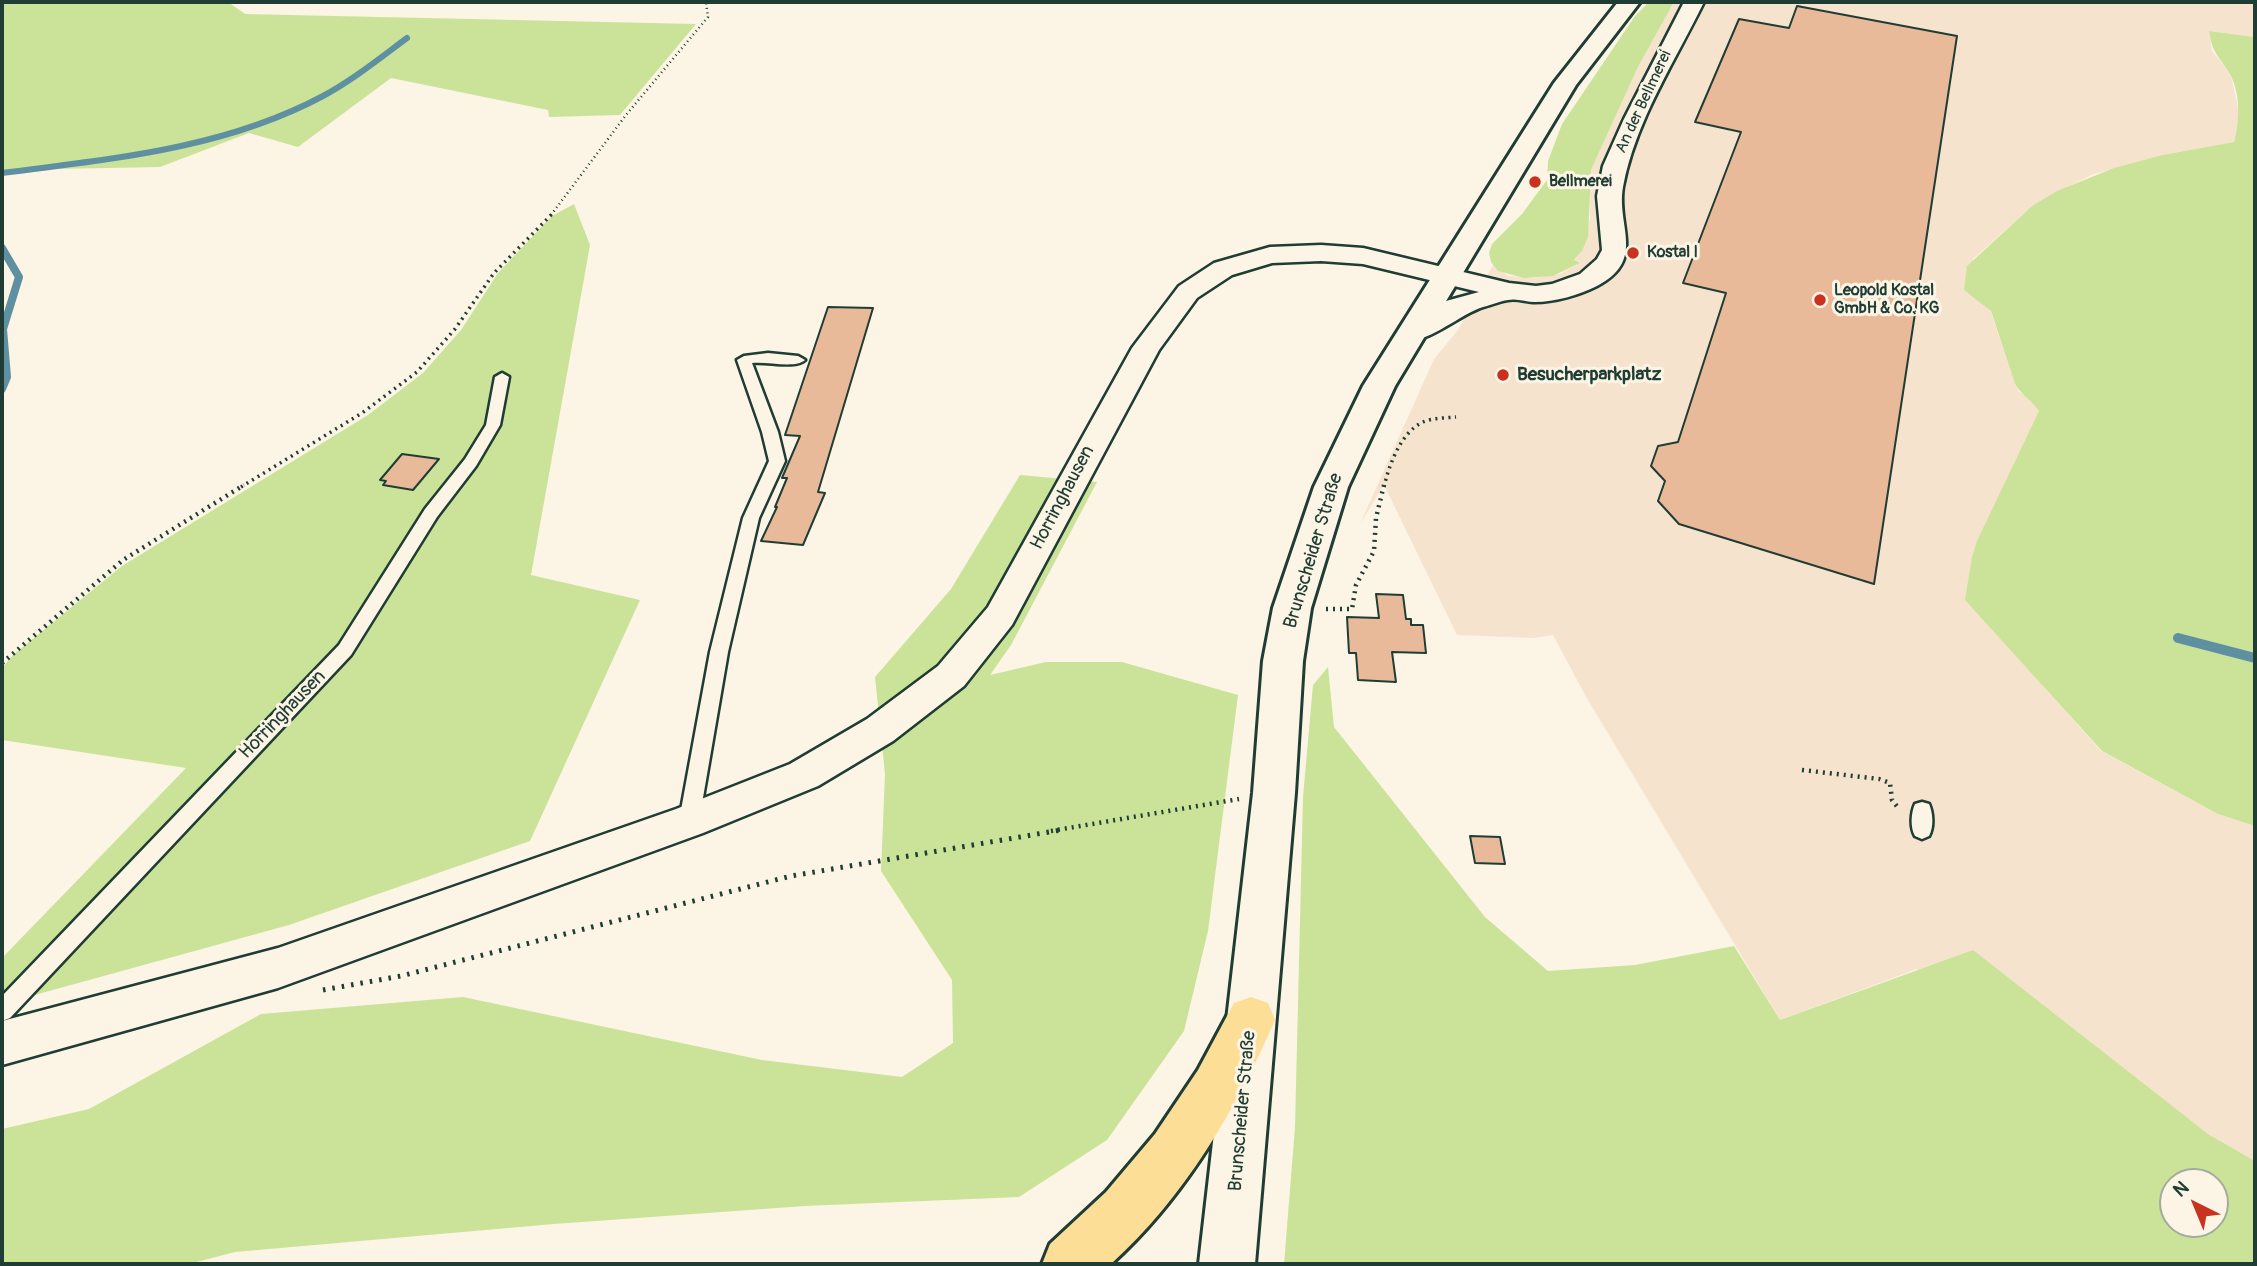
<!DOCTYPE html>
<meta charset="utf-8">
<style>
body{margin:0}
#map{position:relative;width:2257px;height:1266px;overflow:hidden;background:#fcf5e5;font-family:Pangolin,sans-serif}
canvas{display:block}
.frame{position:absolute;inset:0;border:4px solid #1f3d34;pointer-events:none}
.north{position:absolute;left:2159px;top:1168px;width:70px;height:70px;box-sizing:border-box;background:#fcf5e5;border:2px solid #a4ab9e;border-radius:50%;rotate:317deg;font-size:19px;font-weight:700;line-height:28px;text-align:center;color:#1f3d34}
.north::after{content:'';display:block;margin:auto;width:24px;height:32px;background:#c8321e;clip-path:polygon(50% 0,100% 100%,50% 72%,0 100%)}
</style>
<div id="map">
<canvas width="2257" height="1266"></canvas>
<div class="frame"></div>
<div class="north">N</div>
</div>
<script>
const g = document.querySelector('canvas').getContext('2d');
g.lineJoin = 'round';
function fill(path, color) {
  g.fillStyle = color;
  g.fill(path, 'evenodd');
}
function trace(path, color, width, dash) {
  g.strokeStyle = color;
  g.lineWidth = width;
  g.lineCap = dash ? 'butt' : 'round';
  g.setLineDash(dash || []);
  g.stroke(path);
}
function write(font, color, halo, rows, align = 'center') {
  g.font = font + ' Pangolin,sans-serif';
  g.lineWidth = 6;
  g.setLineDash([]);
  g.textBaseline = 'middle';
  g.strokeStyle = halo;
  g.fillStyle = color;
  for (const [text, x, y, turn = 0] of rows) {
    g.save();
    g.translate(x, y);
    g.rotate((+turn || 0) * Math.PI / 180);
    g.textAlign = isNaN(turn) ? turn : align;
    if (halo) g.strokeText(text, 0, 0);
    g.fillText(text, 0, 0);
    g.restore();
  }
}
const built = new Path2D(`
 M 1674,2 L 2255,2 L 2255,37 L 2209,31 L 2212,51 L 2229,72 L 2232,80 L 2240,117 L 2234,142 L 2162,155 L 2091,175 L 2032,206 L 1973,259 L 2015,384 L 2019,392 L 2031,398 L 2039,411 L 2043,686 L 2101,751 L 2218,814 L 2255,826 L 2255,1161 L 2208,1134 L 2167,1103 L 1917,969 L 1780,1020 L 1585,695 L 1553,635 L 1535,638 L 1457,635 L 1384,485 L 1360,524 L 1434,359 L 1458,330 L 1493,265 L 1508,276 L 1534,278 L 1560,274 L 1580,263 L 1574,261 L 1582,251 L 1590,219 L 1589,185 L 1591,170 L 1638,67 Z`);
const green = new Path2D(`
 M 2,2 L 228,2 L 245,14 L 696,24 L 620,115 L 549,117 L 548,110 L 391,78 L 298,147 L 249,133 L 160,167 L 2,170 Z
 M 1649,2 L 1674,2 L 1638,67 L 1591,170 L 1588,237 L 1582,251 L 1574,260 L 1580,263 L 1553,276 L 1524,278 L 1498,271 L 1491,262 L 1489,253 L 1492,244 L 1522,214 L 1547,180 L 1548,161 L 1562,124 L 1635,16 Z
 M 2209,31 L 2255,37 L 2255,826 L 2218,814 L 2102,751 L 1965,600 L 1972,557 L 1977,541 L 2039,411 C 2032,400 2021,395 2015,384 L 1991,311 L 1964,290 L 1967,266 L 2032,206 L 2057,191 L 2114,168 L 2162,155 L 2234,142 C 2240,120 2241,91 2228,71 C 2217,54 2212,52 2209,31 Z
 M 574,204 L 590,245 L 531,575 L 640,600 L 530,841 L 289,925 L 2,1004 L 2,958 L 186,768 L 2,740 L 2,668 L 13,655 L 122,566 L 368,415 L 423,373 L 461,330 L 498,273 L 552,216 Z
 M 1020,475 L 1097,482 L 1011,645 L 990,675 L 1046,662 L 1122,662 L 1238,695 L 1208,931 L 1184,1031 L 1107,1140 L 1019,1197 L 805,1206 L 554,1224 L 235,1252 L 189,1264 L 2,1264 L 2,1129 L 89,1109 L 261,1014 L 463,997 L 762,1060 L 902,1077 L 953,1043 L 952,980 L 881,871 L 885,774 L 875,677 L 951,589 Z
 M 1328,667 L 1334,727 L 1485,917 L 1548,971 L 1635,965 L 1734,946 L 1780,1020 L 1973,950 L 2208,1134 L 2255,1161 L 2255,1264 L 1284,1264 L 1295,1127 L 1303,797 L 1313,685 ZM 2215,1182 L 2215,1224 L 2173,1224 L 2173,1182 Z`);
const streamFar2 = new Path2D(`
 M 2,173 C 111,159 224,149 323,96 C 353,80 380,58 407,38`);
const streamFar1 = new Path2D(`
 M 2,248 L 19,277 L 3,329 L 7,377 L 2,389`);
const stream = new Path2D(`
 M 2178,638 L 2255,658`);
const building = new Path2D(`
 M 1797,6 L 1957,36 L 1874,584 L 1679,524 L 1658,501 L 1665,481 L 1651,466 L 1658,446 L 1678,442 L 1726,293 L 1683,283 L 1741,132 L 1695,122 L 1739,19 L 1789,28 Z
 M 828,307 L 873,308 L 818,492 L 825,493 L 803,545 L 761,541 L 777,507 L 775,507 L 787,478 L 782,478 L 800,436 L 785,435 Z
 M 402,454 L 439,459 L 413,490 L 383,485 L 386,481 L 380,480 Z
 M 1376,594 L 1403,595 L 1406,619 L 1411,619 L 1411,625 L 1423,625 L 1426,653 L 1392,652 L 1396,682 L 1358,680 L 1356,653 L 1349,653 L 1347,617 L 1379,618 Z
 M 1470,836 L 1500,837 L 1505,864 L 1475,863 Z`);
const pathFar3 = new Path2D(`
 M 551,215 L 626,115 L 708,17 L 706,2`);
const pathFar2 = new Path2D(`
 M 241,487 L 362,413 L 417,372 L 455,329 L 494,273 L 552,214
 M 1384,487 C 1389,465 1401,432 1423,422 C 1432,418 1446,418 1456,417`);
const pathFar1 = new Path2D(`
 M 1326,609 L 1352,609 L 1356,585 L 1374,551 L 1376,518 L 1384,485
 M 2,663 L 123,560 L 244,485
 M 1802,770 L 1879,779 L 1890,783 L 1892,800 L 1899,809
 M 1051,831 L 1239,799`);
const path = new Path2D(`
 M 323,990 L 401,976 L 791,876 L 1061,830`);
const lane = new Path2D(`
 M 768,353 L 798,356 L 805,360 C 795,369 767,361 752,363 L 778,432 L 785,461 L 759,518 L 728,652 L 699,821 L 696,827 L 689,829 L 682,827 L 679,821 L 710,652 L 743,518 L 769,461 L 762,432 L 737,360 L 744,356 Z
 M 502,373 L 509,377 L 500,425 L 476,466 L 437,517 L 351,655 L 10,1018 L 2,1021 L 2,996 L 339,645 L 425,509 L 465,459 L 486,425 L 495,377 Z
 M 1922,802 L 1929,804 C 1933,813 1934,827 1929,836 L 1922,839 L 1915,836 C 1910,827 1911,813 1915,804 Z`);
const street = new Path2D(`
 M 1684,2 L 1704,2 C 1675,61 1635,122 1623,187 C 1616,226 1647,260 1597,286 C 1579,295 1555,302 1535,302 C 1526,302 1517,298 1508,300 C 1500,301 1491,305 1483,307 C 1458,315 1426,346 1401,340 L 1397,334 L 1401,328 L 1446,301 L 1479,292 L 1363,264 L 1321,261 L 1272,263 L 1232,275 L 1197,298 L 1159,350 L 1012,625 L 964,686 L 893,741 L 818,786 L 703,833 L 278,988 L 2,1065 L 2,1021 L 278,948 L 676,809 L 790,764 L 867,719 L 938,666 L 988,607 L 1132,348 L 1179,286 L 1214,263 L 1270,247 L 1321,245 L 1363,248 L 1509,283 L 1536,286 L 1552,284 L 1580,274 L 1597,259 L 1602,250 L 1597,196 L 1603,166 L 1624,119 Z`);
const secondary = new Path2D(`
 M 1618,2 L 1640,2 L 1576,85 L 1395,386 L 1348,487 L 1311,608 L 1303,661 L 1295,793 L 1255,1264 L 1199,1264 L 1253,793 L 1263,661 L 1273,608 L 1314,487 L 1363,386 L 1554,83 Z`);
const highway = new Path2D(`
 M 1251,997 L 1268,1003 L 1275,1020 C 1236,1110 1184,1198 1111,1264 L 1042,1264 L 1050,1244 L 1106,1192 L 1155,1134 L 1198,1070 L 1234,1003 Z`);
const markers = [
 [1535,182,7,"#c8321e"],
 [1633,253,7,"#c8321e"],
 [1820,300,7,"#c8321e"],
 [1503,375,7,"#c8321e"]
];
const farStreetnames = [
 ["An der Bellmerei",1644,102,-65]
];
const farPoinames = [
 ["Bellmerei",1549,182],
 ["Kostal I",1647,253],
 ["Leopold Kostal",1834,291],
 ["GmbH & Co. KG",1834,309]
];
const poiNames = [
 ["Besucherparkplatz",1517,375]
];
const streetNames = [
 ["Horringhausen",1063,498,-62],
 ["Brunscheider Straße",1314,551,-73],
 ["Horringhausen",283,715,-46],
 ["Brunscheider Straße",1243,1111,-85]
];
fill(built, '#f6e3ce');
fill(green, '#cae399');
trace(streamFar2, '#5f90a1', 6);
trace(streamFar1, '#5f90a1', 8);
trace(stream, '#5f90a1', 10);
fill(building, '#e9ba99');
trace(building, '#1f3d34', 2);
trace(lane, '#1f3d34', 5);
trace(street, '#1f3d34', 5);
trace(secondary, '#1f3d34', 6);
trace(highway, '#1f3d34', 6);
trace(pathFar3, '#1f3d34', 2.5, [1, 3.5]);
trace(pathFar2, '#1f3d34', 3.5, [2, 4.5]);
trace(pathFar1, '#1f3d34', 4.5, [2, 5]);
trace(path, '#1f3d34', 5, [2.5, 7]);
fill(lane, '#fcf5e5');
fill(street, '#fcf5e5');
fill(secondary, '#fcf5e5');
fill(highway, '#fcde96');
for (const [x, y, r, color] of markers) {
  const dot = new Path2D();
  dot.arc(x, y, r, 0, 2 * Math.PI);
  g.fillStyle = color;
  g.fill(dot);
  trace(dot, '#fcf5e5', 2.5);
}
write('16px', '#1f3d34', '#fcf5e5', farStreetnames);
write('bold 16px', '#1f3d34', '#fcf5e5', farPoinames, 'left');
write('bold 19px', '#1f3d34', '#fcf5e5', poiNames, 'left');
write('19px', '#1f3d34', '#fcf5e5', streetNames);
</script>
